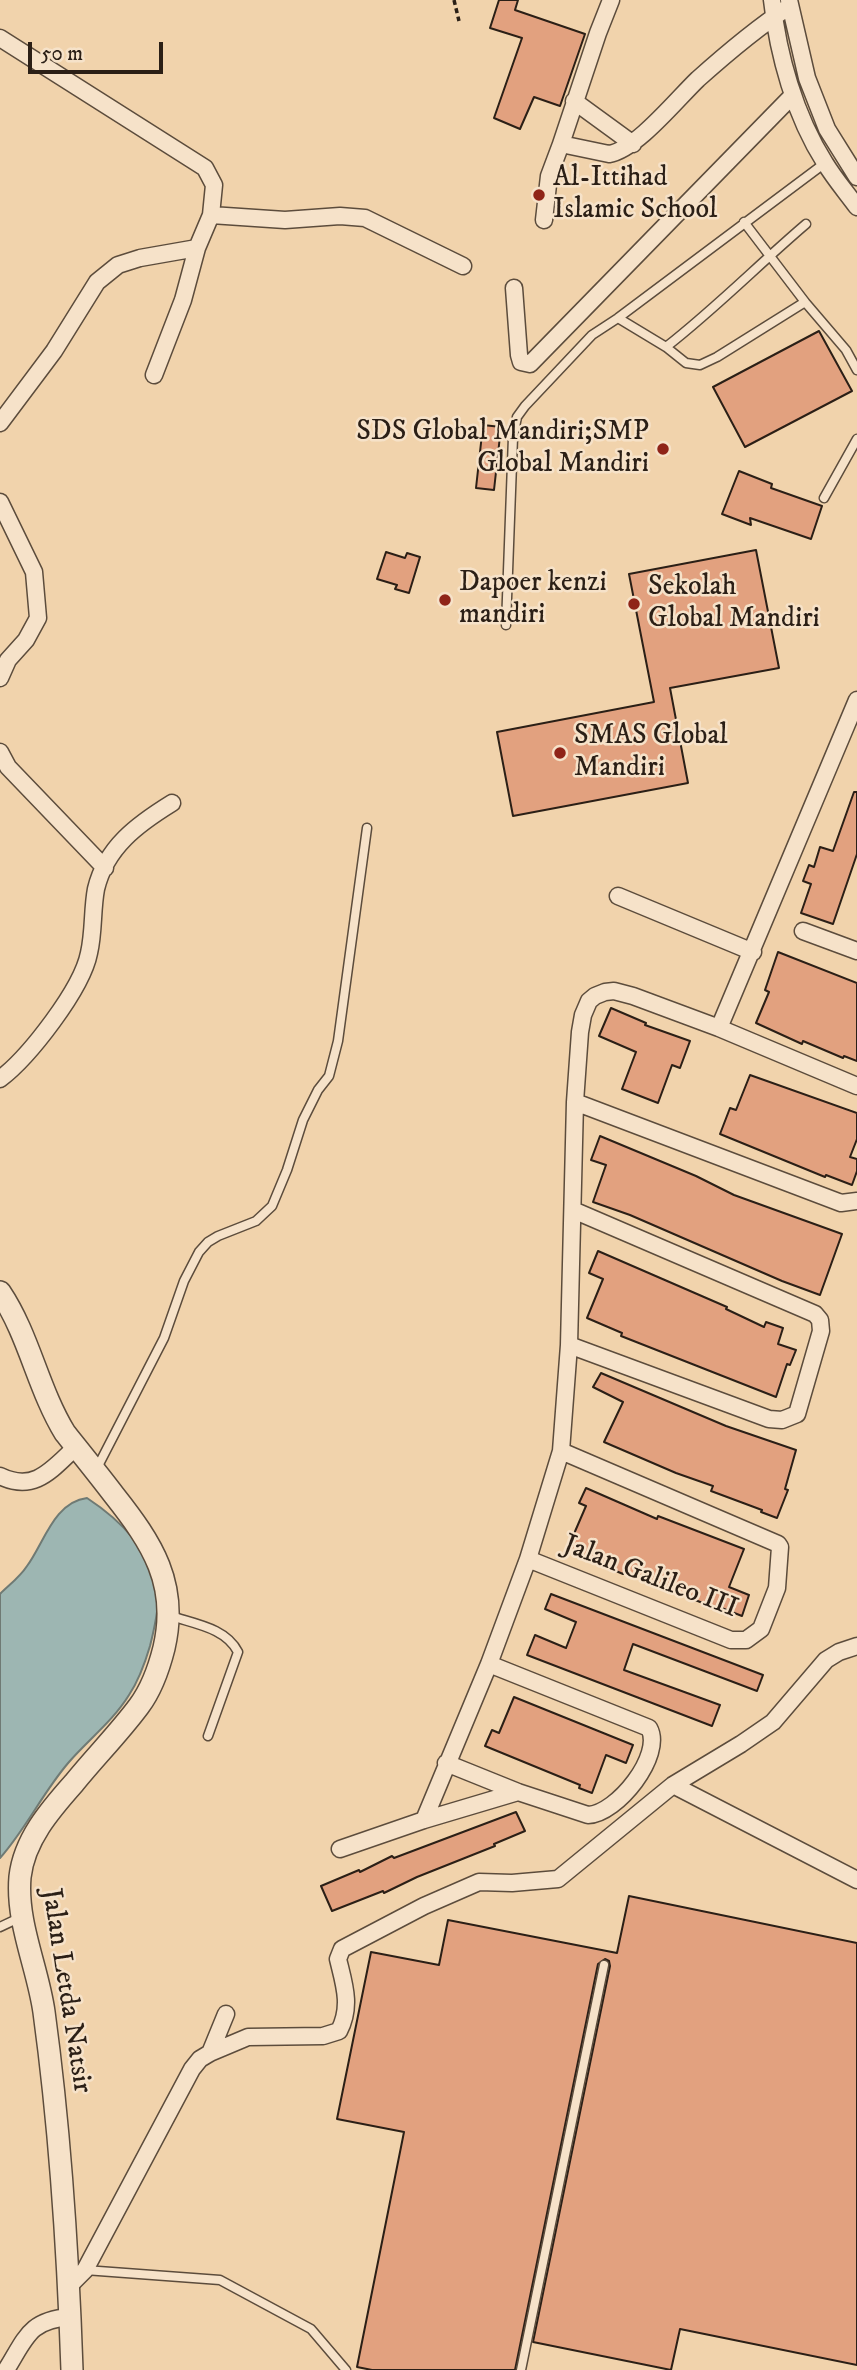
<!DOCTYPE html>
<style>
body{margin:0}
#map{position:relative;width:857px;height:2370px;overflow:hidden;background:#f1d3ac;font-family:"IM FELL DW Pica",serif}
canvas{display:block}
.scale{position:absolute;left:28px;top:42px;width:135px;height:32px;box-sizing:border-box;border:4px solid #2b1f16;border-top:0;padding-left:9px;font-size:21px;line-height:24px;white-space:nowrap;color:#2b1f16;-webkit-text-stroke:5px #f6e2c9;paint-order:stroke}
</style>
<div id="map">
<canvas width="857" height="2370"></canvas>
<div class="scale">50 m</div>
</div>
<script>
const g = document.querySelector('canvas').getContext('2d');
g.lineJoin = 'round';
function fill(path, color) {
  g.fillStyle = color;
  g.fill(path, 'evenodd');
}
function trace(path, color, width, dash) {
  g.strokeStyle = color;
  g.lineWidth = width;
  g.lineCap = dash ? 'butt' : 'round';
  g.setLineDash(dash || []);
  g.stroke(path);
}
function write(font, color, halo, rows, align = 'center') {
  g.font = font + ' "IM FELL DW Pica",serif';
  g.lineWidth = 5;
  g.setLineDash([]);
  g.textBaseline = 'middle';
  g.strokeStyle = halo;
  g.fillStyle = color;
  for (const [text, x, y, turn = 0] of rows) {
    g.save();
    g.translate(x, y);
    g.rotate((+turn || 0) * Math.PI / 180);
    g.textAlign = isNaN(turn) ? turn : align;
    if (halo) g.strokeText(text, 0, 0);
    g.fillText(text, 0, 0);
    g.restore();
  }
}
const water = new Path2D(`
 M 87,1498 C 119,1519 154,1552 158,1594 C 159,1610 154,1630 150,1646 C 145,1663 139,1680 129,1695 C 113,1721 88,1740 69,1762 C 43,1792 26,1829 0,1858 L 0,1594 C 9,1585 20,1577 27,1566 C 44,1543 54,1502 87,1498 Z`);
const building = new Path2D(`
 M 499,0 L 518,0 L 515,10 L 585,34 L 560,106 L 534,97 L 520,129 L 494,118 L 522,38 L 490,28 Z
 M 819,331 L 852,391 L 745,447 L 713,387 Z
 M 483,425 L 501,427 L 494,490 L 476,488 Z
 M 739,471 L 772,484 L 771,488 L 822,506 L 811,539 L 750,518 L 751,525 L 722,514 Z
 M 756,550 L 779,668 L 670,688 L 688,783 L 513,816 L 497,732 L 654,702 L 629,574 Z
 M 386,552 L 405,558 L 407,553 L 420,557 L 409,593 L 395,589 L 397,585 L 377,579 Z
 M 854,792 L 857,792 L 857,854 L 833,924 L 801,913 L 811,884 L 803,881 L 809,865 L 814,867 L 820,847 L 833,851 Z
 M 778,952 L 857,983 L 857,1061 L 844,1056 L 843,1058 L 803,1041 L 802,1044 L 756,1023 L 769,992 L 765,990 Z
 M 611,1008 L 646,1023 L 645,1025 L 690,1041 L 680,1068 L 672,1065 L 658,1103 L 622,1089 L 636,1052 L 599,1036 Z
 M 750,1075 L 857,1113 L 857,1139 L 850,1157 L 857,1159 L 857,1171 L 852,1185 L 826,1175 L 825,1177 L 720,1134 L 730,1108 L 736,1110 Z
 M 600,1136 L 696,1176 L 734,1195 L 842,1234 L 820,1295 L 782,1281 L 630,1215 L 593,1202 L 606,1165 L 591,1160 Z
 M 598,1251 L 727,1307 L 726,1309 L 764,1327 L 766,1322 L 783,1328 L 778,1344 L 796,1350 L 790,1365 L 787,1364 L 776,1397 L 621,1336 L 622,1333 L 587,1318 L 603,1279 L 589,1273 Z
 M 601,1373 L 726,1426 L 796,1450 L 785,1489 L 788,1490 L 777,1518 L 761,1512 L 762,1510 L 711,1491 L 713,1486 L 676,1473 L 604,1442 L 623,1402 L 593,1387 Z
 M 586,1488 L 657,1519 L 658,1516 L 744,1549 L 729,1587 L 749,1595 L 742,1616 L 719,1607 L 718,1609 L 624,1572 L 623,1574 L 567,1550 L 586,1506 L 579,1503 Z
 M 551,1594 L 763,1675 L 757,1691 L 633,1644 L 624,1670 L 720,1705 L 712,1726 L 527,1655 L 535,1635 L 566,1648 L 576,1622 L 545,1609 Z
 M 514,1697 L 633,1745 L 626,1763 L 606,1755 L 592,1793 L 579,1788 L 580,1785 L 485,1746 L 492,1730 L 499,1733 Z
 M 516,1812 L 525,1831 L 494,1844 L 495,1846 L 417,1877 L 384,1893 L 383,1891 L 332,1911 L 321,1886 L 359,1870 L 360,1872 L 392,1856 L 394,1858 Z
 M 629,1896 L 857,1943 L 857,2365 L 680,2329 L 671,2370 L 533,2342 L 610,1966 L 609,1961 L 605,1959 L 598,1964 L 515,2370 L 372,2370 L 357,2367 L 404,2132 L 337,2119 L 371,1952 L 439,1965 L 448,1920 L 617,1953 Z`);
const path = new Path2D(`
 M 454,0 L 459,21`);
const service = new Path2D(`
 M 744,222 L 805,302
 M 618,318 L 666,347 L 686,363 L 700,365 L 717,357 L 805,302 L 846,350 L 857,370
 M 666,347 C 715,309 759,264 806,224
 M 824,498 L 857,439
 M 506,625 L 513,437 L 517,417 L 525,406 L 592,335 L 618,318 L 825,163
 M 97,1468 L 164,1338 L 184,1281 L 199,1252 L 208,1242 L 218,1236 L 256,1221 L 272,1206 L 287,1170 L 303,1120 L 318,1090 L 329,1076 L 338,1041 L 367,828
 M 171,1616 C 195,1624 226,1628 238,1652 L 208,1736
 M 0,1927 L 19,1918
 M 85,2270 L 220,2280 L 311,2329 L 346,2370
 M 521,2370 L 604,1965`);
const minor = new Path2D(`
 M 611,0 L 598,33 L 561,144 L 609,154 C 636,150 677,99 698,79 C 727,53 758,27 790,6
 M 772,0 C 778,55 795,116 825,163 C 834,178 846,192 857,207
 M 789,0 L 807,78 L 827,129 L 857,177
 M 0,38 L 205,168 L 214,185 L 211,215 L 197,248 L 183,300 L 154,375
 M 574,101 L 633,144
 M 211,215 L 285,220 L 340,216 L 365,218 L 463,266
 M 544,220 L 549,176 L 561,144
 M 514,288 L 519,355 L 521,362 L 530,364 L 793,95
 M 0,423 L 54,351 L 97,282 L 118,265 L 140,258 L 197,248
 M 0,502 L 34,572 L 38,618 L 26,640 L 8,660 L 0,678
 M 0,752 L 8,767 L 105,868
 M 618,896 L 753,952
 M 803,931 L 857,951
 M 719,1028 L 857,700
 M 0,1079 C 29,1057 82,989 89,953 C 94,932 92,910 96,889 C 106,847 138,824 172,803
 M 575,1102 L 841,1203 L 857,1201
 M 569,1345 L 769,1419 L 782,1420 L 797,1414 L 821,1331 L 820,1320 L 815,1314 L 573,1210
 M 0,1476 C 35,1493 52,1469 76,1447
 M 528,1559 L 731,1640 L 746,1640 L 761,1629 L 777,1588 L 780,1547 L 778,1544 L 561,1451
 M 446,1763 L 518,1792 L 588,1815 C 617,1814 664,1755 649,1728 L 489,1664
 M 673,1785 L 857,1880
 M 424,1820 L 489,1664 L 528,1559 L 561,1451 L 569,1345 L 575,1102 L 580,1032 L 583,1015 L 589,1001 L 595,996 L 605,992 L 614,991 L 633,996 L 719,1028 L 857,1086
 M 340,1849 L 424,1820 L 518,1792
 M 210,2053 L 226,2014
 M 69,2286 L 85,2270 L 192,2069 L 200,2059 L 210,2053 L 248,2037 L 323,2036 L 339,2031 C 352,2006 344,1984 338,1959 L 342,1949 L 424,1906 L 479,1882 L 512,1883 L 558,1879 L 673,1785 L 741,1744 L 773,1722 L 826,1660 L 839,1652 L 857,1646
 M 6,2370 C 26,2338 29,2320 70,2317`);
const tertiary = new Path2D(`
 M 0,1292 C 29,1335 38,1389 65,1433 C 81,1453 98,1474 114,1495 C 152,1543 179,1584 164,1648 C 159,1668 151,1690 139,1706 C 119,1733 95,1757 74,1783 C 50,1810 24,1840 20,1877 C 16,1923 38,1968 44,2012 C 60,2129 68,2252 72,2370`);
const markers = [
 [539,195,7,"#8f2418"],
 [663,449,7,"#8f2418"],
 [445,600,7,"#8f2418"],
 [634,604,7,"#8f2418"],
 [560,753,7,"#8f2418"]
];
const poiNames = [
 ["Al-Ittihad",553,179],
 ["Islamic School",553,211],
 ["SDS Global Mandiri;SMP",649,433,"right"],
 ["Global Mandiri",649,465,"right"],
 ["Dapoer kenzi",459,584],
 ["mandiri",459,616],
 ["Sekolah",648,588],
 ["Global Mandiri",648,620],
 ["SMAS Global",574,737],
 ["Mandiri",574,769]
];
const streetNames = [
 ["Jalan Galileo III",650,1578,21],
 ["Jalan Letda Natsir",65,1991,81]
];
fill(water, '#9db6b2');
trace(water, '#6f7a74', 2);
fill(building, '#e2a17f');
trace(building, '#2b1f16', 2);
trace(service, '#5c4c3c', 11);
trace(minor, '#5c4c3c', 19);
trace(tertiary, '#5c4c3c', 24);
trace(path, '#2b1f16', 3.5, [5, 3.5]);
trace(service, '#f6e2c9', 8);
trace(minor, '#f6e2c9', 16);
trace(tertiary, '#f6e2c9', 21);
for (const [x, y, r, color] of markers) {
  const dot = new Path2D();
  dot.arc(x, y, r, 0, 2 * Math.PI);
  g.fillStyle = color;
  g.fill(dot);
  trace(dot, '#f6e2c9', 2.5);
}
write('28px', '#2b1f16', '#f6e2c9', poiNames, 'left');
write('28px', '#2b1f16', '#f6e2c9', streetNames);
</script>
